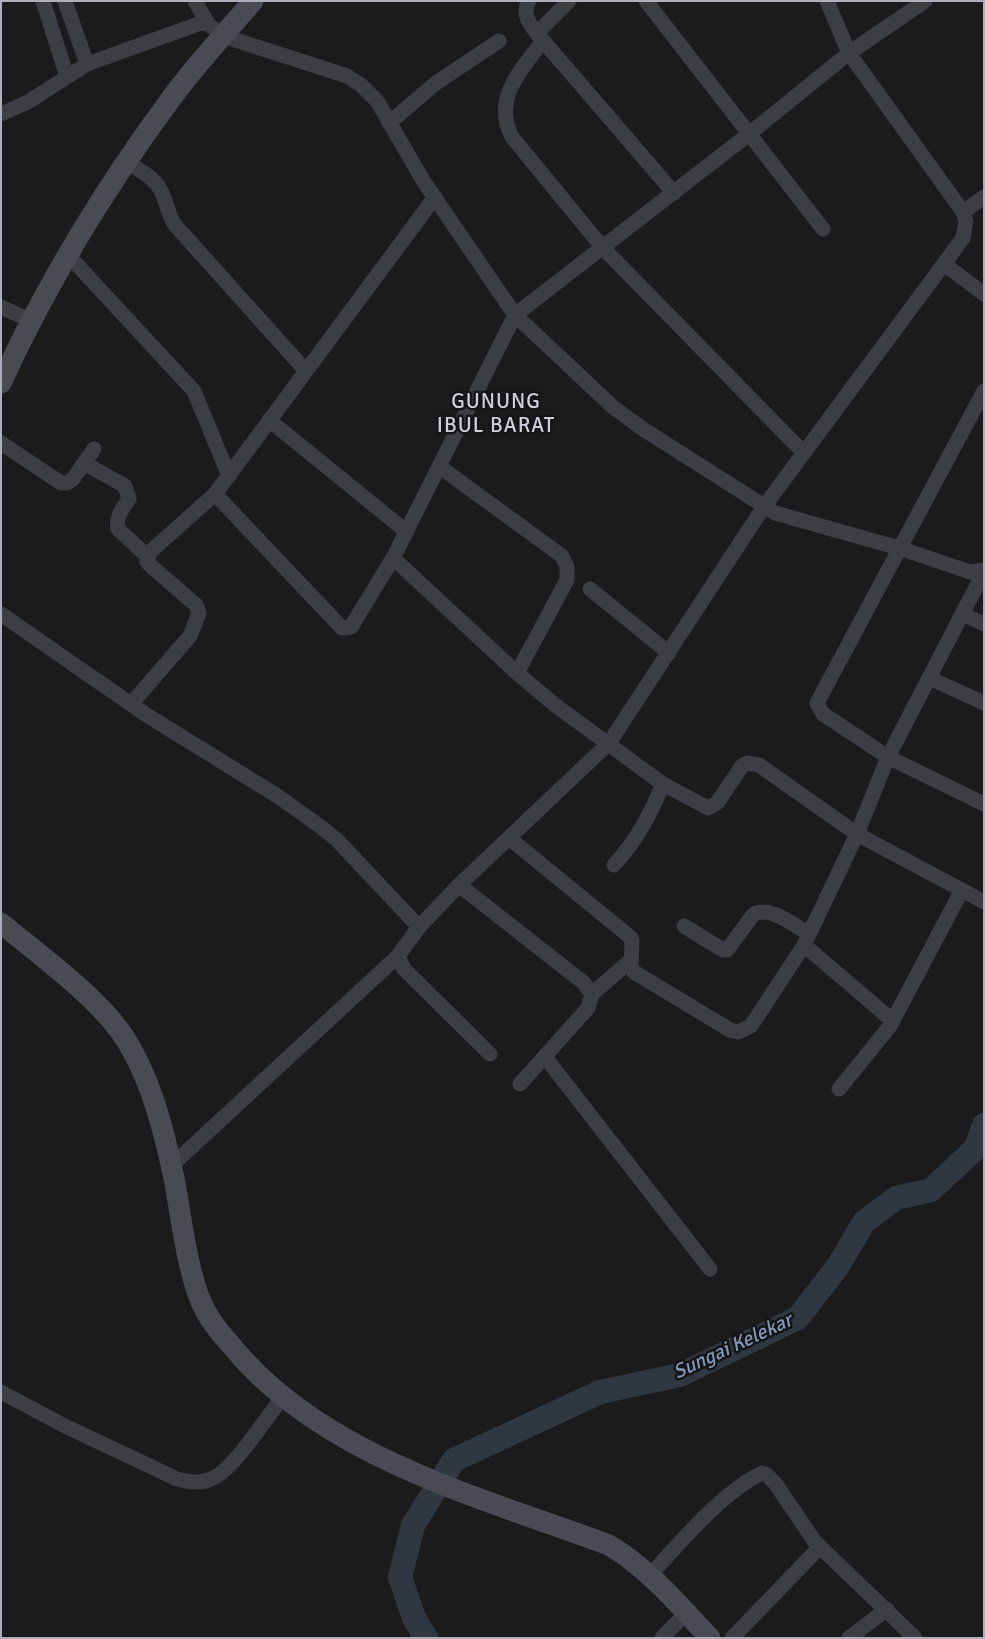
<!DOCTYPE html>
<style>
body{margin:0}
#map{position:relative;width:985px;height:1639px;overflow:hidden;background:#1b1a1d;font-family:Signika,sans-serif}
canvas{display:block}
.frame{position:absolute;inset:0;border:2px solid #adb0bc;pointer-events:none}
</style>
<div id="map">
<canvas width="985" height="1639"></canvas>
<div class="frame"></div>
</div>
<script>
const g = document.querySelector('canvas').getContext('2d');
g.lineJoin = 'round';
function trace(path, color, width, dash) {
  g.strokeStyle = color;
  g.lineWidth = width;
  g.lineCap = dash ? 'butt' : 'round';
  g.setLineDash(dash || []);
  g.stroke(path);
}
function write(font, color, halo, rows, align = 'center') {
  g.font = font + ' Signika,sans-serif';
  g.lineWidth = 5;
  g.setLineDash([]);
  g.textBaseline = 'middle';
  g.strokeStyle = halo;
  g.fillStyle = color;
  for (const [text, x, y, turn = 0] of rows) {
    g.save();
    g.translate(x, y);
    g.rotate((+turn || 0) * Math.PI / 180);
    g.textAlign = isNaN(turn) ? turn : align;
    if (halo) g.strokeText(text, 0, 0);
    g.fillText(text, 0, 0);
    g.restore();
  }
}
const river = new Path2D(`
 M 426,1638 L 414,1618 L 400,1577 L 413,1525 L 454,1460 L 600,1392 L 680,1375 L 798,1318 L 838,1266 L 864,1222 L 896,1198 L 931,1190 L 976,1148 L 984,1125`);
const street = new Path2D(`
 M 43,1 L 67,77
 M 65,1 L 87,64
 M 195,1 L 208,24
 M 529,1 C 519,17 536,31 545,43 L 674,193
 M 646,1 L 823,229
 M 537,33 L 569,1
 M 543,41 C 521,70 492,99 512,137 L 603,248 L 804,453
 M 1,114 L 28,102 L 87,64 L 201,23 L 208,24 L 223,36 L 347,76 L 361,85 L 377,101 L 424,182 L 515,315 L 613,407 L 643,429 L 775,513 L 899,548 L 970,572 L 984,570
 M 389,123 L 436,83 L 499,41
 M 127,162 C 137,169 154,177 160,189 C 167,201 167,213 175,225 L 306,371
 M 963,212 L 984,197
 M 68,255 L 194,391 L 229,476
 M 944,264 L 984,294
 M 1,307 L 32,321
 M 984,391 L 817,703 L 823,714 L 888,757 L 984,804
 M 269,420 L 407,532
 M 1,443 L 61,483 L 67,483 L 73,479 L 94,449
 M 84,463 L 125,486 L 129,499 C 123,508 115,517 118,529 L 147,556
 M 440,467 L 562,556 L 567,567 L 567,580 L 517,673
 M 215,494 L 342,628 L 351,627 L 393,558 L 515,315 L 749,134 L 849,53 L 925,1
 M 393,558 L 517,673 L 555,705 L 663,784 L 708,808 L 717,803 L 742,766 L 747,763 L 759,765 L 857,834 L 984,902
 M 590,589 L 669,653
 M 1,614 L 145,714 L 279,797 L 321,827 L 337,840 L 419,927 L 459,885 L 609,743 L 763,508 L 963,238 L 966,221 L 963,212 L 849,53 L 827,1
 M 962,614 L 984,624
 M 929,678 L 984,703
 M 131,704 L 190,636 L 199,613 L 196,605 L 151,566 L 147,562 L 150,552 L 215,494 L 435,197
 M 509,838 L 629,936 L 632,940 L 631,967 L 634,972 L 730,1030 L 738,1032 L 751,1026 L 804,945 L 857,834 L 888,757 L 984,572
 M 614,865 C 637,840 650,815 663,784
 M 459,885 L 584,983 L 592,994 L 588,1008 L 520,1084
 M 684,926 L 723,950 L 727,950 L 753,915 C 768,904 795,926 809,934
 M 804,945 L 893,1021
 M 398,956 L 404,969 L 490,1054
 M 592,994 L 631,960
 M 545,1057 L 710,1269
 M 839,1089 L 890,1026 L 962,890
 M 171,1166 L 398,956 L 419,927
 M 1,1392 L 65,1426 L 177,1479 C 189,1482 199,1484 211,1479 C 233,1471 266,1418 282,1398
 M 651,1574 C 681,1542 721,1493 762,1473 L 767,1475 L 775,1483 L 815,1542 L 915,1638
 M 662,1638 L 686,1613
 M 732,1638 L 820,1547
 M 849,1638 L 887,1609`);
const secondary = new Path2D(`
 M 1,383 C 47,283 105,188 170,100 C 195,65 225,34 253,1
 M 1,923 C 38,954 95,995 122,1034 C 150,1075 164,1130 174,1178 C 181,1215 188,1279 205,1310 C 211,1322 221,1334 230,1344 C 320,1456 480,1497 609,1545 C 649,1569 678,1604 710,1638`);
const waterNames = [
 ["Sungai Kelekar",733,1347,-25]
];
const quarterNames = [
 ["GUNUNG",496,402],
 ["IBUL BARAT",496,426]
];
trace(river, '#303741', 24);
trace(street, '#3d3d44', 15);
trace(secondary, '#494a52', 21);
write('italic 20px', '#8499b7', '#151518', waterNames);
g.letterSpacing = '1px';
write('21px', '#cecfd8', '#151518', quarterNames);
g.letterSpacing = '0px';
</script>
